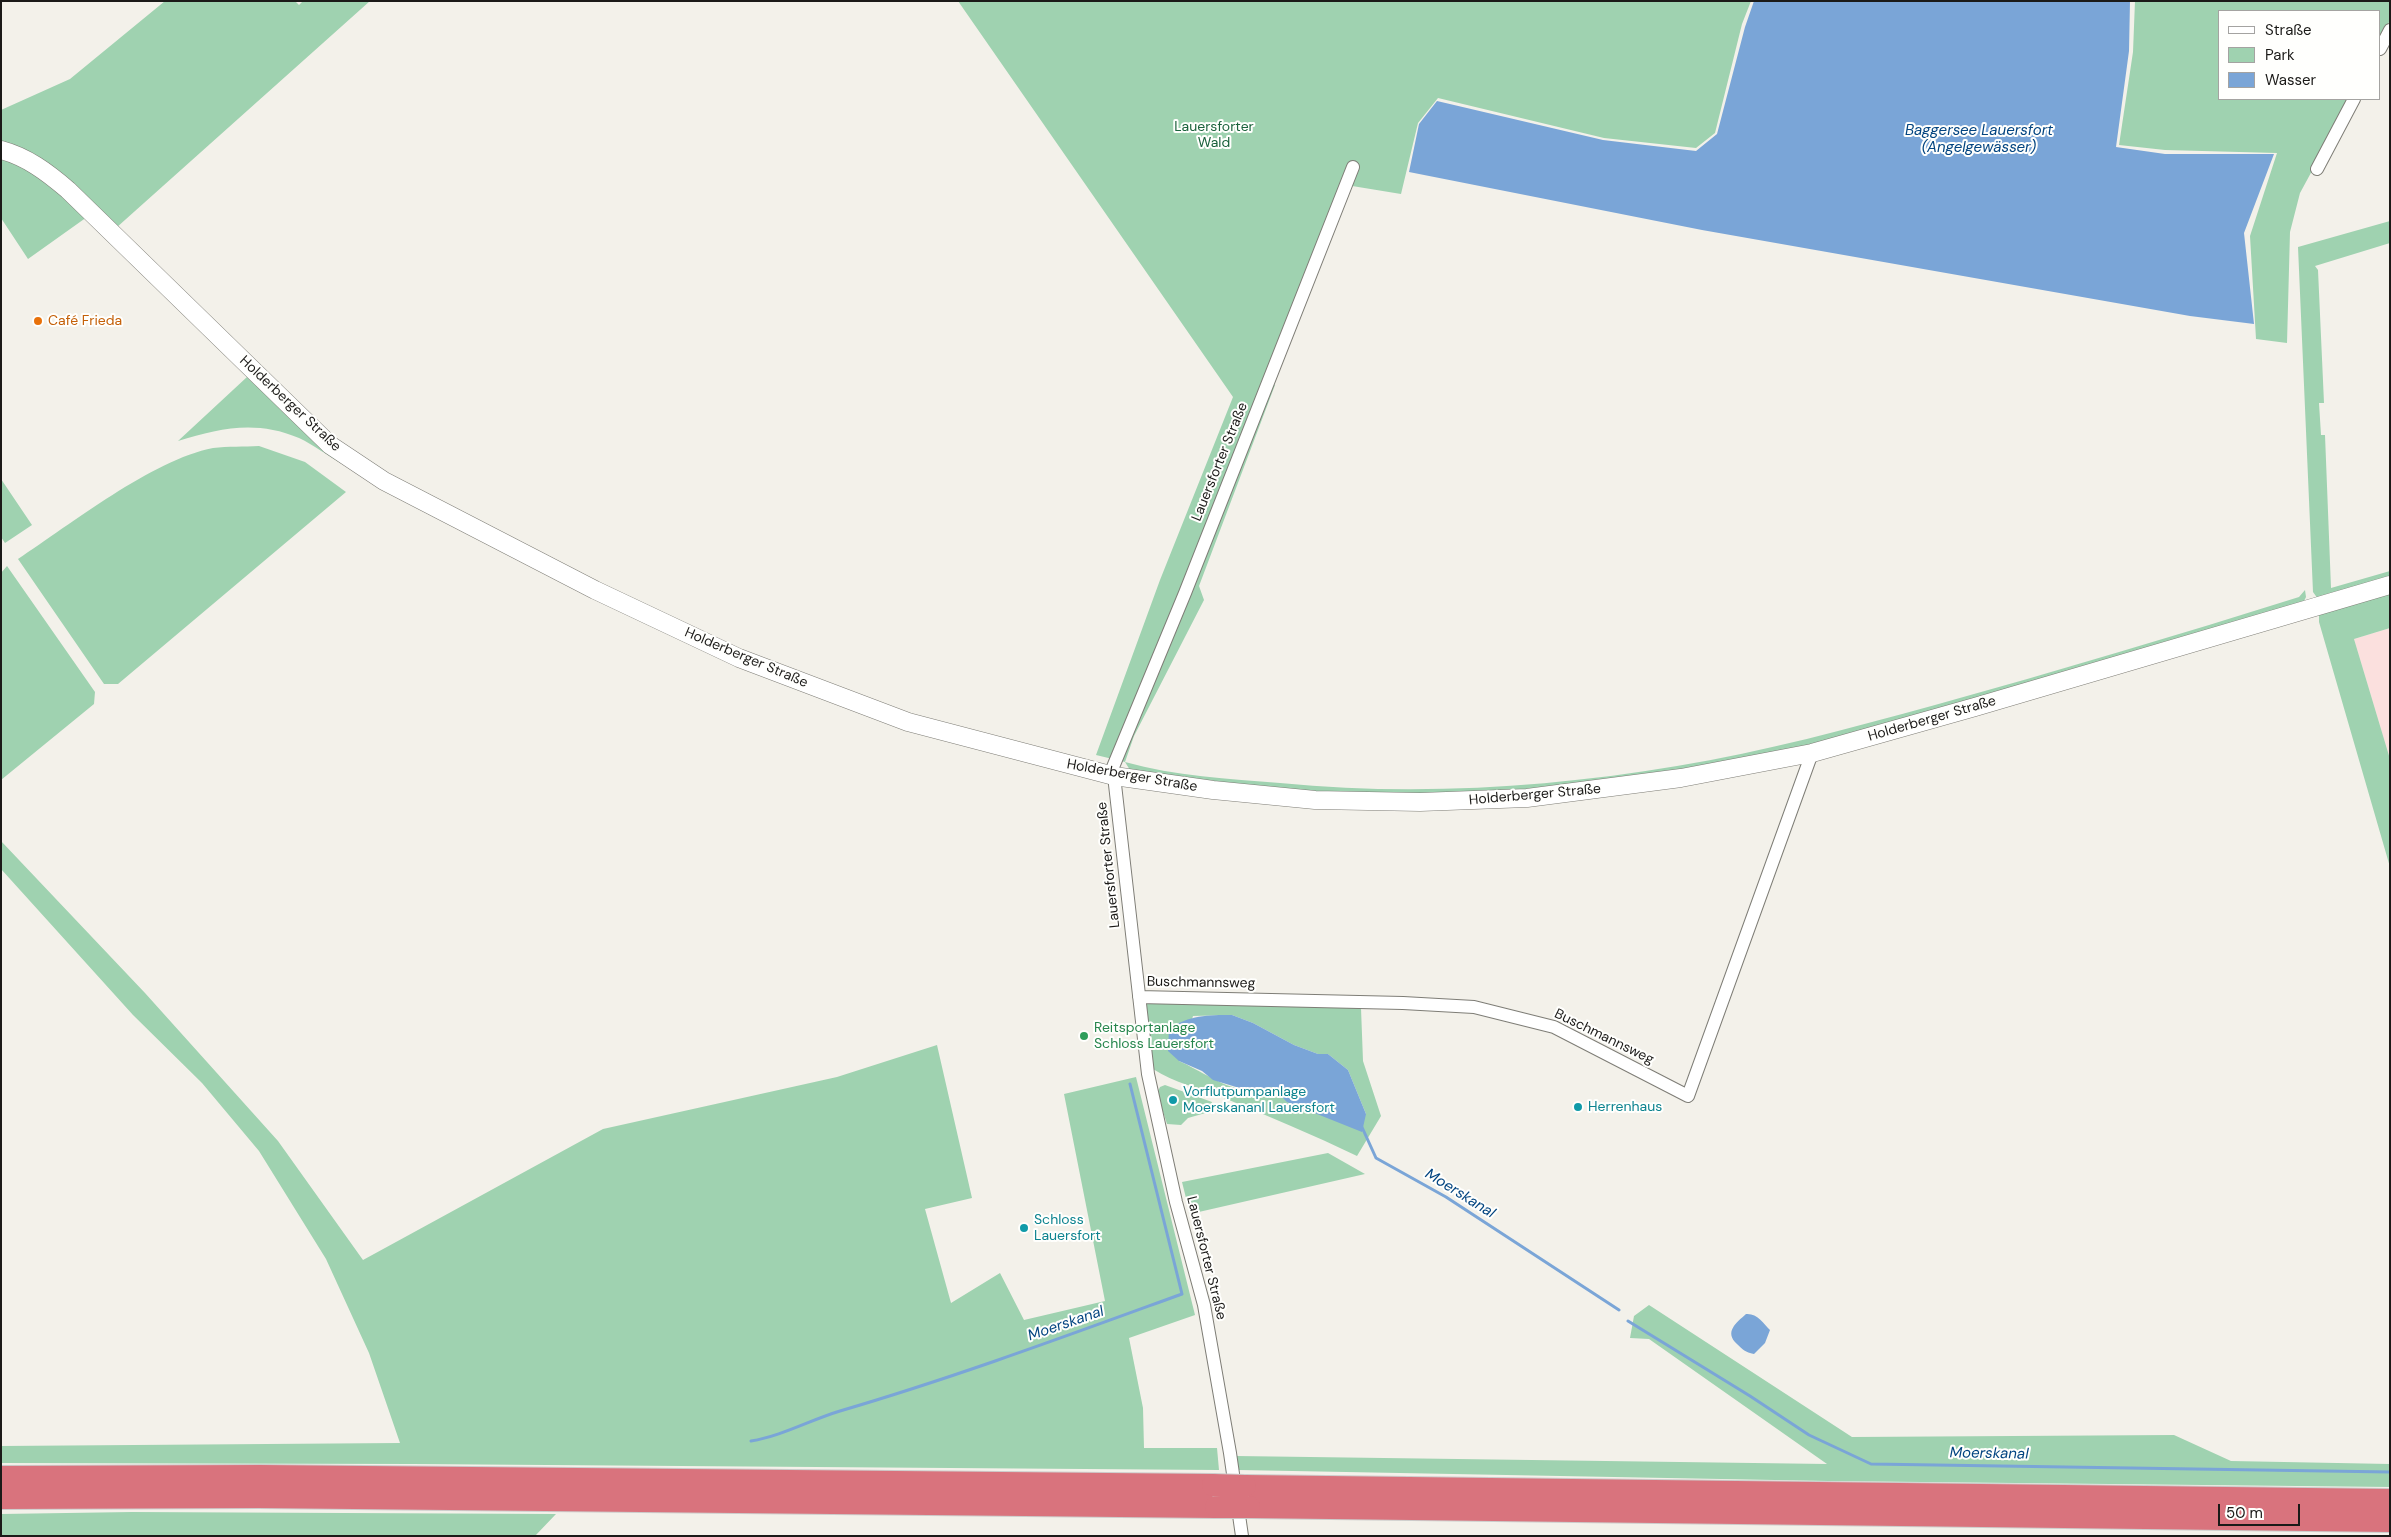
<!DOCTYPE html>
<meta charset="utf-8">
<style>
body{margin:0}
#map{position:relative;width:2391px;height:1537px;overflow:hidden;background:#f3f1ea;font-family:"DM Sans",sans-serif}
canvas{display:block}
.frame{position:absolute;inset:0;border:2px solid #1b1a18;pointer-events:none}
.legend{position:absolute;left:2218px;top:10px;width:162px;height:90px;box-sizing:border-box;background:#fffffd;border:1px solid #a4a3a1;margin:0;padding:6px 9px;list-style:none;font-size:15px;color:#1b1a18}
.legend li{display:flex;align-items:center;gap:10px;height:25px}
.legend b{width:25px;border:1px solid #a4a3a1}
.scale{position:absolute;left:2218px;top:1504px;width:82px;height:22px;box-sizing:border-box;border:2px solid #1b1a18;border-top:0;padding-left:6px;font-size:15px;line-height:18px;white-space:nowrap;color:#1b1a18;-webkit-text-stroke:4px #fffffd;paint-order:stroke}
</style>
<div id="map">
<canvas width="2391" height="1537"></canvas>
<div class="frame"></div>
<ul class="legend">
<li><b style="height:6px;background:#fff"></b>Straße</li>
<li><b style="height:14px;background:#9fd2b0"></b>Park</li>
<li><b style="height:14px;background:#7aa5d7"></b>Wasser</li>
</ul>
<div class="scale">50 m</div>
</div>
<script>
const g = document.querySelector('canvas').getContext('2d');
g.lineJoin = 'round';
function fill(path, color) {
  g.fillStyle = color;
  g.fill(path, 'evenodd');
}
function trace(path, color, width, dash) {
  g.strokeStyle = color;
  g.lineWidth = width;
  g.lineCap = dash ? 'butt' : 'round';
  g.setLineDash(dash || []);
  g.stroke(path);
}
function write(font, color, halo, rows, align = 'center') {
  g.font = font + ' "DM Sans",sans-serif';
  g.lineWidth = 4;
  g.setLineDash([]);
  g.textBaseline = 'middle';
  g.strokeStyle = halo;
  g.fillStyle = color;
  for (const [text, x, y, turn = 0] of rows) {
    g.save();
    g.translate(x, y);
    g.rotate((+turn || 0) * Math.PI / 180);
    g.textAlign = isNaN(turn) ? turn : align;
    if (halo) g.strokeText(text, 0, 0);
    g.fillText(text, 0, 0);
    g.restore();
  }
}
const industrial = new Path2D(`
 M 2390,628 L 2390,759 L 2354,639 Z`);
const green = new Path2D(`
 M 165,1 L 295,1 L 299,5 L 303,1 L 370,1 L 116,228 C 82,196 48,153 1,143 L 1,110 L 70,79 Z
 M 958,1 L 1751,1 L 1742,24 L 1715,133 L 1696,148 L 1604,138 L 1438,98 L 1418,123 L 1401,194 L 1340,184 L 1265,376 L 1275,385 L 1199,586 L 1204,600 L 1134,736 L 1125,762 C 1175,776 1229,779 1280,783 C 1413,796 1546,788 1677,766 C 1764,752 1850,728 1935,705 C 2057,671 2178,635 2299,597 L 2305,590 L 2306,597 L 2303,603 L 1941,712 L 1740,762 L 1523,793 L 1385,796 L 1223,786 L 1130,770 L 1125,762 L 1096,755 L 1160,580 L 1233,397 Z
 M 2135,1 L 2390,1 L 2390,20 L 2380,41 L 2380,11 L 2220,11 L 2220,99 L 2351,99 L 2300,193 L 2290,232 L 2287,343 L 2256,339 L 2250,236 L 2277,153 L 2165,150 L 2119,145 L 2133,52 Z
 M 1,158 L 36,173 L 87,217 L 28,259 L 1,218 Z
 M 2390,221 L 2390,243 L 2315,266 L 2318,270 L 2324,403 L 2319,403 L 2321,435 L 2325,435 L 2331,588 L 2390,571 L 2390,578 L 2318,599 L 2313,592 L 2298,247 Z
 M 247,377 L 342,464 C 328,456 314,445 299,438 C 256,420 220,428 178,441 Z
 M 259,446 L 305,462 L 346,492 L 118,684 L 104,684 L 18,559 C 71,524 152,460 213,448 C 228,446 244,447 259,446 Z
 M 1,479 L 32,525 L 5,543 L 1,537 Z
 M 7,566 L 95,692 L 94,704 L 1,780 L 1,573 Z
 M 2390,591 L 2390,628 L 2354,639 L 2390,759 L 2390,867 L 2319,622 L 2319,612 Z
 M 1,841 L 145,993 L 278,1141 L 363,1260 L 603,1129 L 837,1077 L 937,1045 L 972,1198 L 925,1209 L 951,1303 L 1000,1273 L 1024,1320 L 1105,1301 L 1064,1094 L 1136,1077 L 1195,1315 L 1129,1338 L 1143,1408 L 1144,1448 L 1217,1448 L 1219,1470 L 413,1464 L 1,1463 L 1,1446 L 400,1443 L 369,1353 L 326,1259 L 259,1151 L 202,1083 L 133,1015 L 1,869 Z
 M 1148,1002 L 1361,1008 L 1363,1061 L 1381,1116 L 1357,1156 C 1313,1135 1269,1116 1224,1098 C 1200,1088 1174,1083 1153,1069 L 1145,1009 ZM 1232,1015 L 1253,1023 L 1294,1045 L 1318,1054 L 1328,1054 L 1348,1070 L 1366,1114 C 1326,1112 1302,1116 1272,1087 C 1264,1088 1256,1090 1248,1090 C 1227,1090 1198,1069 1179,1061 L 1193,1016 Z
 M 1165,1085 L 1212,1102 L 1209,1112 L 1188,1118 L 1181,1125 L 1167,1124 L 1157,1093 L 1160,1087 Z
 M 1328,1153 L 1365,1174 L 1190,1214 L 1182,1182 Z
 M 1649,1305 L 1852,1437 L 2174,1435 L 2231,1461 L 2390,1464 L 2390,1487 L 1828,1481 L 1239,1470 L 1236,1456 L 1827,1464 L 1649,1339 L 1630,1338 L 1634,1316 Z
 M 132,1512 L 556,1514 L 535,1536 L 1,1536 L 1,1514 Z`);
const water = new Path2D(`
 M 1754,1 L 2130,1 L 2129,51 L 2116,147 L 2165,154 L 2274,154 L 2244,233 L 2254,324 L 2190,316 L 1702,230 L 1409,172 L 1419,124 L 1437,101 L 1603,140 L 1696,151 L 1717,134 L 1745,27 Z
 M 1232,1015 L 1253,1023 L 1294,1045 L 1318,1054 L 1328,1054 L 1348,1070 L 1366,1114 L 1362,1132 L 1287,1102 L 1272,1087 L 1246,1090 L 1213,1080 L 1202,1071 L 1179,1061 L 1168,1051 L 1169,1029 C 1189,1015 1208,1015 1232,1015 Z
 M 1746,1314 C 1757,1313 1763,1323 1770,1330 L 1765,1343 L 1754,1354 C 1745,1352 1743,1350 1737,1344 C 1724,1332 1736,1323 1746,1314 Z`);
const stream = new Path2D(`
 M 1361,1125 L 1376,1158 L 1446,1197 L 1619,1310
 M 1628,1321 L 1750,1396 L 1809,1435 L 1871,1464 L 2390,1472
 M 751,1441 C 782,1436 810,1420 840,1411 C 956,1377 1069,1335 1182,1294 L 1130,1084`);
const street = new Path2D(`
 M 2380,49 L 2390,30
 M 2317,169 L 2354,99
 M 1139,997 L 1403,1003 L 1474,1007 L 1554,1027 L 1688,1096 L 1812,753
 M 1242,1536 L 1230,1453 L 1204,1305 L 1176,1202 L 1148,1074 L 1113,767 L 1185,593 L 1353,167`);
const secondary = new Path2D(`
 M 1,150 C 27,157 47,172 68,190 L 330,445 L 384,481 L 595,590 L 739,658 L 908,722 L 1114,776 L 1213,790 L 1315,800 L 1420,802 L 1527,798 L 1681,778 L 1812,753 L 1975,707 L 2390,585`);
const highway = new Path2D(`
 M 1,1477 L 260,1476 L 1213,1485
 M 1245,1486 L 2390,1500
 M 1,1498 L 258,1497 L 1216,1507
 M 1249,1507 L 2390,1521`);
const highwayBridge = new Path2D(`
 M 1213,1485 L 1245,1486
 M 1216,1507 L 1249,1507`);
const markers = [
 [38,321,5,"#e8710a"],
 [1084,1036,5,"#2e9e5b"],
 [1173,1100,5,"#0f9aa8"],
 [1578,1107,5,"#0f9aa8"],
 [1024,1228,5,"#0f9aa8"]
];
const parkNames = [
 ["Lauersforter",1214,127],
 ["Wald",1214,143]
];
const foodNames = [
 ["Café Frieda",48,321]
];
const streetNames = [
 ["Holderberger Straße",290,404,43],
 ["Lauersforter Straße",1220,462,-68],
 ["Holderberger Straße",746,658,23],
 ["Holderberger Straße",1932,719,-16],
 ["Holderberger Straße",1132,776,10],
 ["Holderberger Straße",1535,795,-5],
 ["Lauersforter Straße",1109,865,-96],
 ["Buschmannsweg",1201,983,1],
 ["Buschmannsweg",1604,1037,26],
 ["Lauersforter Straße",1206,1258,76]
];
const leisureNames = [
 ["Reitsportanlage",1094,1028],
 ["Schloss Lauersfort",1094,1044]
];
const cultureNames = [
 ["Vorflutpumpanlage",1183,1092],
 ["Moerskananl Lauersfort",1183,1108],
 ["Herrenhaus",1588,1107],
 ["Schloss",1034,1220],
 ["Lauersfort",1034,1236]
];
const waterNames = [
 ["Baggersee Lauersfort",1979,131],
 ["(Angelgewässer)",1979,148],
 ["Moerskanal",1460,1194,32],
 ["Moerskanal",1066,1324,-19],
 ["Moerskanal",1989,1454,1]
];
fill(industrial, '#fbe0de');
fill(green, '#9fd2b0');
fill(water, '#7aa5d7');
trace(stream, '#7aa5d7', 3);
trace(street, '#7e7d76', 14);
trace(secondary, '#7e7d76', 19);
trace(highway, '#cdcdcc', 24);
trace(street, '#fff', 12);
trace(secondary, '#fff', 18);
trace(highway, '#d9737d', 22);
trace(highwayBridge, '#cdcdcc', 24, []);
trace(highwayBridge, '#d9737d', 22);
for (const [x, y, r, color] of markers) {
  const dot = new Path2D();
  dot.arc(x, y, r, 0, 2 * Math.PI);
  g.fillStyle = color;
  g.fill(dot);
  trace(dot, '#fffffd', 2);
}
write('14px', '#1b623c', '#fffffd', parkNames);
write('14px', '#c56008', '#fffffd', foodNames, 'left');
write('14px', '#1b1a18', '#fffffd', streetNames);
write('14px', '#27864d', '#fffffd', leisureNames, 'left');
write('14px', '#0d838f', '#fffffd', cultureNames, 'left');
write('italic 15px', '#024480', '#fffffd', waterNames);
</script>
